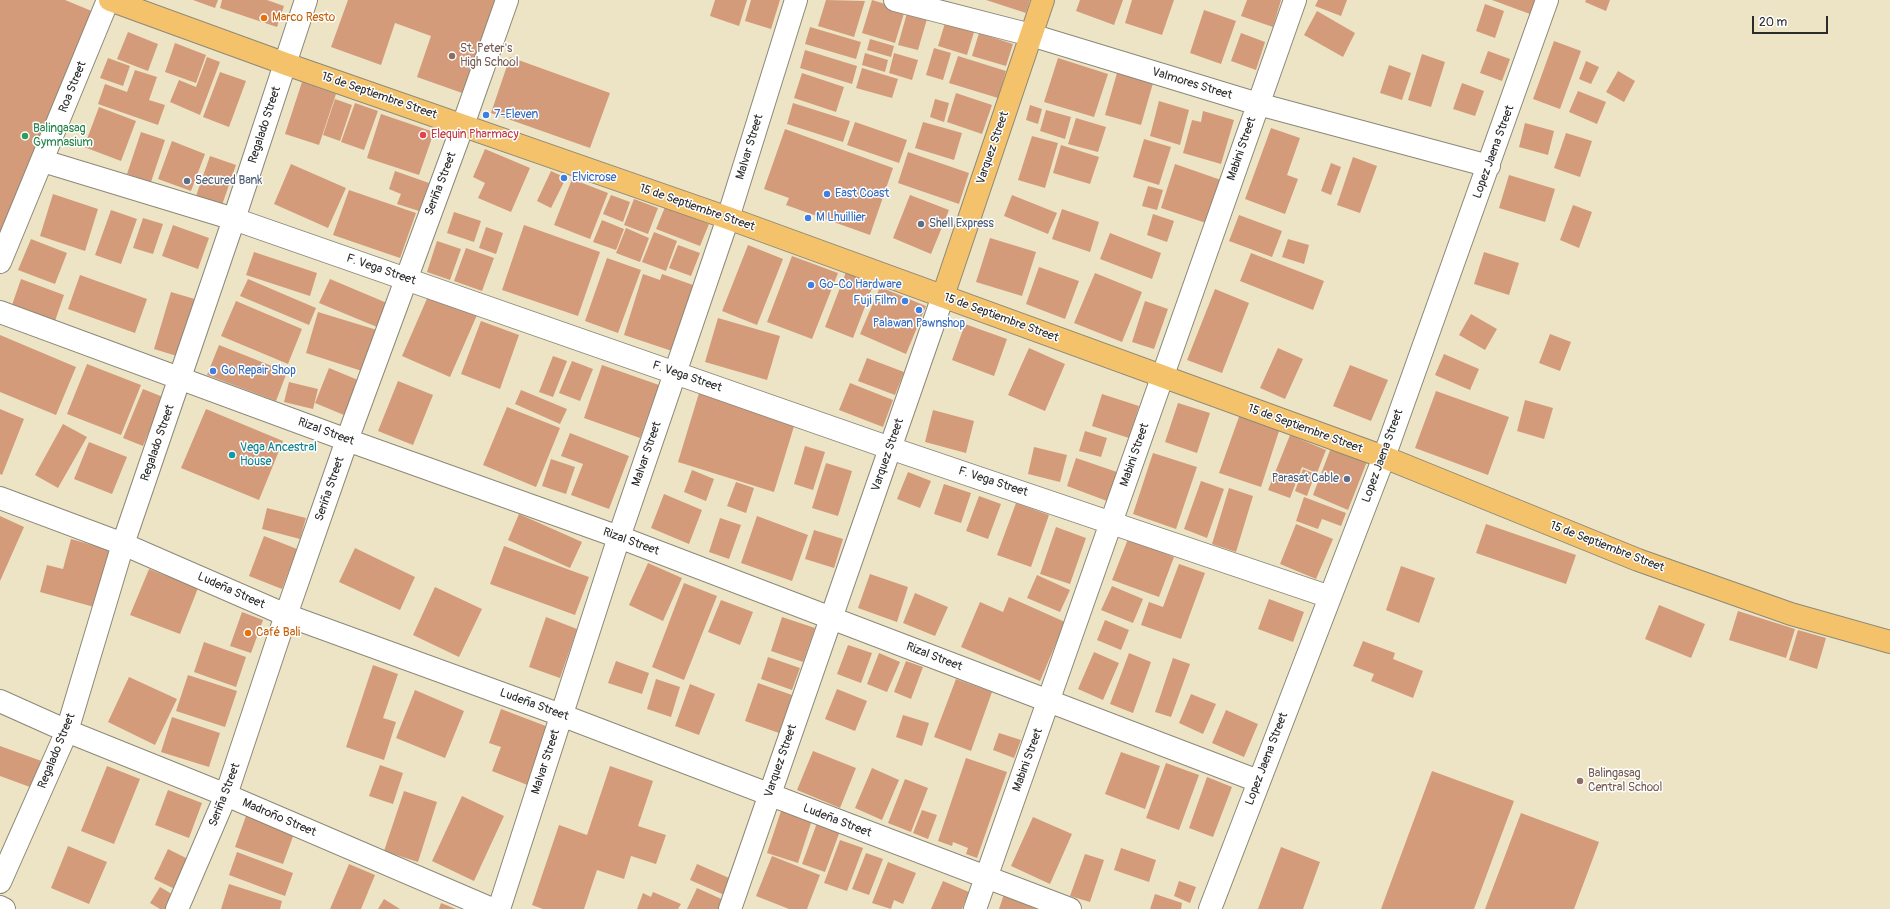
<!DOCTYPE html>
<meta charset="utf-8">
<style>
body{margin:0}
#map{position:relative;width:1890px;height:909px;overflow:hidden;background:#ece4c5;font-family:Pangolin,sans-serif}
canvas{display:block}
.scale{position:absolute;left:1752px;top:16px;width:76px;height:18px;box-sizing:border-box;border:2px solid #2b2b2b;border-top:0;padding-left:5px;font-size:12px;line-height:14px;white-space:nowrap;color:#2b2b2b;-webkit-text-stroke:3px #fff;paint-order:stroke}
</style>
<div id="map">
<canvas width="1890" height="909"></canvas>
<div class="scale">20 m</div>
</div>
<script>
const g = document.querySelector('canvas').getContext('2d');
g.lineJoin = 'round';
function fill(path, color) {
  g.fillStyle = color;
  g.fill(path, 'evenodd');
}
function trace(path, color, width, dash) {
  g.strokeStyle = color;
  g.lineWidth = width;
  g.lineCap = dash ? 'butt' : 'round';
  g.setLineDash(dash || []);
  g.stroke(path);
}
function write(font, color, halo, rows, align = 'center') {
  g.font = font + ' Pangolin,sans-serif';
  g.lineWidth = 3;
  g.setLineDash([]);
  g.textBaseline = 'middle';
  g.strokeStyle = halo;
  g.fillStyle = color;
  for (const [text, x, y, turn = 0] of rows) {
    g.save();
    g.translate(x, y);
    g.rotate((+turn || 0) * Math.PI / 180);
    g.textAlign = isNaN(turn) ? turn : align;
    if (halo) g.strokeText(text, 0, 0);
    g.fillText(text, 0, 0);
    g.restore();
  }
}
const building = new Path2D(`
 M 0,0 L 65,0 L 99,14 L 0,258 Z
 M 193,0 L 218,0 L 215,8 Z
 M 222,0 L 267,0 L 284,6 L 277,27 L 220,8 Z
 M 348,0 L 501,0 L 465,94 L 417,77 L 431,36 L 395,23 L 381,65 L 331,47 Z
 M 715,0 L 747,0 L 739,26 L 710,16 Z
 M 751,0 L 780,0 L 771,29 L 745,21 Z
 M 826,0 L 865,1 L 854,37 L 818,26 Z
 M 872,0 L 905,10 L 895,43 L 862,33 Z
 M 986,0 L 1030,0 L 1026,13 Z
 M 1080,0 L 1123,0 L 1114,25 L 1076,11 Z
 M 1132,0 L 1174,0 L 1162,35 L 1125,23 Z
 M 1247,0 L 1281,0 L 1273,27 L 1241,16 Z
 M 1318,0 L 1347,0 L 1341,16 L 1315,6 Z
 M 1492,0 L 1535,0 L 1530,14 Z
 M 1586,0 L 1610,0 L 1606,11 L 1585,2 Z
 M 1485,4 L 1504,11 L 1495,38 L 1476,31 Z
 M 1204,10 L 1236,21 L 1221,64 L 1190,53 Z
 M 1317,11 L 1355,33 L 1343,57 L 1304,35 Z
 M 907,13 L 927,19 L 918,50 L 898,45 Z
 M 945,23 L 974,32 L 967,55 L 938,46 Z
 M 810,27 L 861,42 L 856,59 L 805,44 Z
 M 128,32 L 158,44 L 148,71 L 117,59 Z
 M 979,33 L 1013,44 L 1006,66 L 972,56 Z
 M 1241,33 L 1265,42 L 1256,70 L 1231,61 Z
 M 870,39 L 894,46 L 891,57 L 867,50 Z
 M 1554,41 L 1581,51 L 1560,109 L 1533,99 Z
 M 175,43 L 206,55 L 196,83 L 165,72 Z
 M 934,48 L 951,53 L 943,80 L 926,75 Z
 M 805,50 L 857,66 L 852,84 L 800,68 Z
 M 1488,51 L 1510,59 L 1502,81 L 1480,73 Z
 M 865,53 L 888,60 L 885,72 L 862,65 Z
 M 894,53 L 918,60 L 912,80 L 889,73 Z
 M 1422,54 L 1445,62 L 1431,107 L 1408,100 Z
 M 958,56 L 1006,71 L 998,98 L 949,83 Z
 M 207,57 L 220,62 L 200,115 L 170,102 L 179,80 L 196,87 Z
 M 510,57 L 610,93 L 590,148 L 491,113 Z
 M 108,58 L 130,66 L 123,86 L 100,78 Z
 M 1058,58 L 1108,74 L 1094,117 L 1044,102 Z
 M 1586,61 L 1599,67 L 1591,84 L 1579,79 Z
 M 1389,65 L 1411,73 L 1402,100 L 1380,93 Z
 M 862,68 L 898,79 L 892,98 L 856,88 Z
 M 135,70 L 157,77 L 149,100 L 165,105 L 158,125 L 98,104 L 105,84 L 127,92 Z
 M 1618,71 L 1635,81 L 1624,102 L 1606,92 Z
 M 220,72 L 246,81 L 229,127 L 203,117 Z
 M 802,73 L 844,87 L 836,112 L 794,98 Z
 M 1117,73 L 1153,83 L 1141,125 L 1105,115 Z
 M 302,82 L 336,94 L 319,145 L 285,134 Z
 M 1462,83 L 1484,91 L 1475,116 L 1453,109 Z
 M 1578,91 L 1606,102 L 1597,124 L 1569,112 Z
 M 956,93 L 992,105 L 982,134 L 947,122 Z
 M 335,99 L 352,105 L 340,141 L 323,135 Z
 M 935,99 L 949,103 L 944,122 L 930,117 Z
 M 1159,101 L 1189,110 L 1180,145 L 1150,136 Z
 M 355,103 L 378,111 L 364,150 L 341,142 Z
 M 793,103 L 850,121 L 843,142 L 787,124 Z
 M 1030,105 L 1042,109 L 1038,124 L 1026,120 Z
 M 99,107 L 136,121 L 121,161 L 84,147 Z
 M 1046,110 L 1071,117 L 1065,139 L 1040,131 Z
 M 1203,111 L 1234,120 L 1221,164 L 1183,153 L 1192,120 L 1201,122 Z
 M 381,114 L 434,132 L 419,175 L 367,158 Z
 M 1076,118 L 1106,127 L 1098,152 L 1068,144 Z
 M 855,122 L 907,140 L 899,163 L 847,145 Z
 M 923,122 L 962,133 L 954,160 L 915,148 Z
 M 1525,123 L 1554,131 L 1548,155 L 1519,147 Z
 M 1271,128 L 1300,138 L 1287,175 L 1298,179 L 1285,214 L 1245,199 Z
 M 785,129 L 893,168 L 870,235 L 786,205 L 789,198 L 764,189 Z
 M 141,132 L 165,140 L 151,182 L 127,174 Z
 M 1566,133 L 1592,141 L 1580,177 L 1554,168 Z
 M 1032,136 L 1058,143 L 1045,188 L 1018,180 Z
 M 1144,139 L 1171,147 L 1159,185 L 1133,177 Z
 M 172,141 L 205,154 L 191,191 L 158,179 Z
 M 1061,145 L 1099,157 L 1090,184 L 1053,173 Z
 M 485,149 L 530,168 L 511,212 L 478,198 L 485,183 L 473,177 Z
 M 908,152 L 969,173 L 959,204 L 898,183 Z
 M 210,156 L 236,165 L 222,205 L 196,196 Z
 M 1353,157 L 1377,166 L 1360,213 L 1337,205 Z
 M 1331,163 L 1341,167 L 1331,195 L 1321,191 Z
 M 291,164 L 346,188 L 328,228 L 274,204 Z
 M 1175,164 L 1221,180 L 1206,223 L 1161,208 Z
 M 395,171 L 429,183 L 419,211 L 397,204 L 401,194 L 389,189 Z
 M 551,171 L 566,178 L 551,208 L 537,201 Z
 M 1509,175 L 1555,189 L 1545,222 L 1499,208 Z
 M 572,179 L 608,193 L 590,239 L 554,225 Z
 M 1148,186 L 1163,190 L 1157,210 L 1142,206 Z
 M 349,190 L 416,213 L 400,258 L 333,235 Z
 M 53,194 L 98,209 L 85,251 L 40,236 Z
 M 611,195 L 630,202 L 623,222 L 603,214 Z
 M 910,195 L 949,210 L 931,254 L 893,238 Z
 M 1012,195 L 1057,213 L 1048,234 L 1004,216 Z
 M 634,199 L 658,208 L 648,234 L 624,225 Z
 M 1573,205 L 1592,212 L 1579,248 L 1560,240 Z
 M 665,207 L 709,224 L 700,246 L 656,229 Z
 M 1062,209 L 1099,222 L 1090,252 L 1052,239 Z
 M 111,210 L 137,219 L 121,264 L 95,255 Z
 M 454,212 L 481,221 L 474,242 L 447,233 Z
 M 1153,214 L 1174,221 L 1167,242 L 1147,235 Z
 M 1239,215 L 1282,231 L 1272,257 L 1229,241 Z
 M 143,218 L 163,224 L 153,254 L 133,248 Z
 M 602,220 L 624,229 L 616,250 L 593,242 Z
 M 173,225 L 209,238 L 198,269 L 162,256 Z
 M 524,225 L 600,252 L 578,316 L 502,290 Z
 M 486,227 L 503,233 L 496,254 L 479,248 Z
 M 626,228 L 649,238 L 640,262 L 616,253 Z
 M 654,232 L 677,241 L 666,271 L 642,262 Z
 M 1110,233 L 1161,253 L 1152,279 L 1100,259 Z
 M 990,238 L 1036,252 L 1022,296 L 976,282 Z
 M 31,239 L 67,253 L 55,284 L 18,270 Z
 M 1288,239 L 1309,245 L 1304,264 L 1282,257 Z
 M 437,241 L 461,249 L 450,280 L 427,272 Z
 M 678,245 L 700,253 L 691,276 L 669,268 Z
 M 748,245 L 783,259 L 757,325 L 722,311 Z
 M 466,248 L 494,258 L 482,291 L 454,281 Z
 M 254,252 L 317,273 L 310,296 L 246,275 Z
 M 1484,252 L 1519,263 L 1509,295 L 1474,284 Z
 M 1251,253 L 1324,281 L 1313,310 L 1240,281 Z
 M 792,256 L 838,273 L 812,339 L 767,322 Z
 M 607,258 L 641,270 L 618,333 L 585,321 Z
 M 1039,267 L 1079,281 L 1065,319 L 1026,304 Z
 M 846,272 L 874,283 L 853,338 L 825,327 Z
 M 1095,273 L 1142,292 L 1122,342 L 1074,323 Z
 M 643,274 L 660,280 L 662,274 L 693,285 L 672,351 L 624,335 Z
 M 80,275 L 147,299 L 135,333 L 68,309 Z
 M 21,279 L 64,295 L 55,321 L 12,305 Z
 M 248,279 L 316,308 L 309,325 L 240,296 Z
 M 330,279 L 387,303 L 377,327 L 319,303 Z
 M 880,287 L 926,306 L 906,354 L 860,334 Z
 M 1215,289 L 1249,303 L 1222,373 L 1187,360 Z
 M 171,292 L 198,300 L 180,357 L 154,349 Z
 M 429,294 L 477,315 L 450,377 L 402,356 Z
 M 236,301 L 302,329 L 288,364 L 221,336 Z
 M 1145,301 L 1168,309 L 1154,349 L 1132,342 Z
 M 318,312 L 377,330 L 365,372 L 306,353 Z
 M 1471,314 L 1497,329 L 1485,350 L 1459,335 Z
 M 718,318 L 780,336 L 767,380 L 705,362 Z
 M 481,321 L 519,335 L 500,389 L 461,374 Z
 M 965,324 L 1007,339 L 994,376 L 952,360 Z
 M 1550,334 L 1571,342 L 1560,371 L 1539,363 Z
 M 0,335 L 76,367 L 56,415 L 0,392 Z
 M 219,345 L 287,372 L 276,401 L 207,375 Z
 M 1029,348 L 1065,364 L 1045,411 L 1008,395 Z
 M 1278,348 L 1303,359 L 1285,399 L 1260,388 Z
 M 1444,354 L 1479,369 L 1470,390 L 1435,375 Z
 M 553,356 L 567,361 L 553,397 L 539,392 Z
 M 867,358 L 904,372 L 895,395 L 858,381 Z
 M 572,361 L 593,369 L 580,401 L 559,393 Z
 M 87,364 L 141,385 L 121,435 L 67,414 Z
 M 602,365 L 659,385 L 640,438 L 584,418 Z
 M 1350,365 L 1388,380 L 1371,421 L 1333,406 Z
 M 329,368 L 358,380 L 344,415 L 315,403 Z
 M 398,381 L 433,395 L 413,445 L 378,431 Z
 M 289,382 L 318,389 L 313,409 L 284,402 Z
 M 850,383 L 893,400 L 883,427 L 839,410 Z
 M 143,389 L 163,397 L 143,446 L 123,438 Z
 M 521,390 L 567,409 L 560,424 L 515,404 Z
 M 1436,391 L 1509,417 L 1488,475 L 1415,448 Z
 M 699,393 L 795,423 L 774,492 L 678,462 Z
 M 1102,394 L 1139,406 L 1129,438 L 1092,426 Z
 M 1525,400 L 1553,408 L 1544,439 L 1517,431 Z
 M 1178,403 L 1210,413 L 1197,453 L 1165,442 Z
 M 507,407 L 560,428 L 536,487 L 483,465 Z
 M 0,409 L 24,419 L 2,475 L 0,474 Z
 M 206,409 L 283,441 L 259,500 L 181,468 Z
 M 933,410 L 974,421 L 966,453 L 925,442 Z
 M 1240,414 L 1280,428 L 1261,487 L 1219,473 Z
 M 63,424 L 87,437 L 58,488 L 35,475 Z
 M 1085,431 L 1107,438 L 1101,457 L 1079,451 Z
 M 570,433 L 629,456 L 609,509 L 571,495 L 583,464 L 561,456 Z
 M 1290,435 L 1326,450 L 1317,473 L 1302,467 L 1290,498 L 1268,490 Z
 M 89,442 L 127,457 L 112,494 L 74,479 Z
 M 1332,445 L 1368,459 L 1348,510 L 1313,495 Z
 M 805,446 L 825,452 L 813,490 L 794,484 Z
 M 1034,447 L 1067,455 L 1060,482 L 1028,474 Z
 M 1153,453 L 1197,467 L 1176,529 L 1133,514 Z
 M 1076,458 L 1117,472 L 1107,501 L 1067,486 Z
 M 551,459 L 575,467 L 566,494 L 542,486 Z
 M 826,463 L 852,471 L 838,516 L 812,508 Z
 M 1303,469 L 1315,474 L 1307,496 L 1295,491 Z
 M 692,470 L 714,479 L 706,501 L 684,492 Z
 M 908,472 L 931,481 L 920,508 L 897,499 Z
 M 1201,481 L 1224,489 L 1207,538 L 1184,529 Z
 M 736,482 L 754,488 L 746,513 L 727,506 Z
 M 944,484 L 971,493 L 961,523 L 934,514 Z
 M 1229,488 L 1253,496 L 1236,552 L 1212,544 Z
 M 664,494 L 702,510 L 689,544 L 651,528 Z
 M 979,496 L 1001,504 L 988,539 L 966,531 Z
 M 1304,497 L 1346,513 L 1341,526 L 1322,519 L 1318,529 L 1296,521 Z
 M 1016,503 L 1049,515 L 1031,567 L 997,555 Z
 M 267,508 L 306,518 L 300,539 L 262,529 Z
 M 519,514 L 582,542 L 570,568 L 508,540 Z
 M 0,516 L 24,527 L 0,581 Z
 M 757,516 L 808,535 L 792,581 L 741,563 Z
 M 720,518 L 741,525 L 729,559 L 709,552 Z
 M 1296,524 L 1333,539 L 1316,579 L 1280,564 Z
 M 1486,524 L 1576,555 L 1566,584 L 1476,553 Z
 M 1056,527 L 1086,538 L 1070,584 L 1040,574 Z
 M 814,530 L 843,539 L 834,568 L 805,559 Z
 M 264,536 L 297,549 L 282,589 L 249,576 Z
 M 71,539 L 110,550 L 94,607 L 40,592 L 47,565 L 63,569 Z
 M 1128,539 L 1174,557 L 1159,597 L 1112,580 Z
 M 504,546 L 589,577 L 575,615 L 490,584 Z
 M 355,548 L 415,577 L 400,610 L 339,582 Z
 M 648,563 L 682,578 L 663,621 L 629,605 Z
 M 1179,564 L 1205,573 L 1181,639 L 1141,625 L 1149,602 L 1163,607 Z
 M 1401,566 L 1435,578 L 1419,623 L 1386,610 Z
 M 149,569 L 198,588 L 180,634 L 130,615 Z
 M 870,574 L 908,587 L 897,622 L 858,608 Z
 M 1037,575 L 1070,590 L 1060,612 L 1027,598 Z
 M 684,583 L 717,596 L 684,680 L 652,667 Z
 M 1112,586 L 1143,599 L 1133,623 L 1101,610 Z
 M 435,587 L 482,609 L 459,657 L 413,635 Z
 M 915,593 L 948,607 L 935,636 L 903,623 Z
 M 1009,597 L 1065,622 L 1040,681 L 961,647 L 980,602 L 1003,612 Z
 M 1269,599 L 1304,612 L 1293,642 L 1258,629 Z
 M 721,600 L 753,612 L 740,645 L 708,632 Z
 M 1659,605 L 1705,624 L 1691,658 L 1645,639 Z
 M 1738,611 L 1795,629 L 1786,658 L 1729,640 Z
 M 242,612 L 263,620 L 251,653 L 230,646 Z
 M 546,617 L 577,629 L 560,678 L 529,667 Z
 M 782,617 L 815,628 L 803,662 L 771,651 Z
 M 1105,620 L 1129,630 L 1121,650 L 1097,640 Z
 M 1798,630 L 1826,638 L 1817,669 L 1789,660 Z
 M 1363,641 L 1395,653 L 1393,659 L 1423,671 L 1413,698 L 1371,681 L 1374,674 L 1353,666 Z
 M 204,642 L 246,657 L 236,687 L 194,672 Z
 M 848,645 L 872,653 L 861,683 L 837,674 Z
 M 1094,652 L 1119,663 L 1103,700 L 1078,689 Z
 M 879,653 L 900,662 L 887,692 L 867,684 Z
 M 1129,653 L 1151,662 L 1133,713 L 1110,704 Z
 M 768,657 L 800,668 L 792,690 L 761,679 Z
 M 1173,658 L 1190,664 L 1171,717 L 1155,712 Z
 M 616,661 L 649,673 L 642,694 L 608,683 Z
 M 906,661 L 923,667 L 911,699 L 894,692 Z
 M 373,665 L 398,674 L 383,718 L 396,722 L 384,760 L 346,747 Z
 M 188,675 L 237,691 L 225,727 L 176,711 Z
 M 129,677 L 177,699 L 155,745 L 108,722 Z
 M 656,679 L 680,687 L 671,717 L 647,709 Z
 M 956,679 L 992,692 L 971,751 L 934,737 Z
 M 758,683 L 792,695 L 779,733 L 745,721 Z
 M 690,684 L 715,694 L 699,735 L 675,726 Z
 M 837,689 L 867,701 L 855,731 L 825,719 Z
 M 415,690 L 464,711 L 445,758 L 396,738 Z
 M 1191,694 L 1216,704 L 1203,734 L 1179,723 Z
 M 501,709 L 551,728 L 530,786 L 492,771 L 501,747 L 489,743 Z
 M 1226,710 L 1258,724 L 1244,757 L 1212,743 Z
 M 903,715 L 929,723 L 922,746 L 896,737 Z
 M 172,717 L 220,733 L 209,767 L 161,752 Z
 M 999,733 L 1021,740 L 1014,758 L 993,750 Z
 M 0,746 L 47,763 L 38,790 L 0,776 Z
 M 813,751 L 856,768 L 840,808 L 797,790 Z
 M 1121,752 L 1160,766 L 1145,809 L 1105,794 Z
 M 966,758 L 1007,772 L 977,858 L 966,854 L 968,848 L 953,842 L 952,846 L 938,841 Z
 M 1166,763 L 1199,775 L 1179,830 L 1146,818 Z
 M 380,765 L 403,773 L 393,804 L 369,796 Z
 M 107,766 L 140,779 L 114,844 L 81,831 Z
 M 610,766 L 653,781 L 638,826 L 666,835 L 656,864 L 631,856 L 624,879 L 597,870 L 584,909 L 543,909 L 532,905 L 559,825 L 587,835 Z
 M 872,768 L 899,780 L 882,820 L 855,808 Z
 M 1432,771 L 1514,801 L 1474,909 L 1381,909 Z
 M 1207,777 L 1232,787 L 1213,837 L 1189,828 Z
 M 905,779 L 928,788 L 911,832 L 888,823 Z
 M 168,790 L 202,803 L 189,838 L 155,825 Z
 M 404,791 L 437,802 L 418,862 L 384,851 Z
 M 462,796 L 504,816 L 474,881 L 432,861 Z
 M 782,808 L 812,820 L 798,863 L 767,853 Z
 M 922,810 L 937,815 L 928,839 L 913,833 Z
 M 247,813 L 295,831 L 283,864 L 235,847 Z
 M 1521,813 L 1599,842 L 1574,909 L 1485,909 Z
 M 1033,817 L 1072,834 L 1050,884 L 1011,866 Z
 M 817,823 L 840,831 L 825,872 L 802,864 Z
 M 840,840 L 863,848 L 847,891 L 824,883 Z
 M 68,846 L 107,862 L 89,904 L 51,888 Z
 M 1281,847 L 1320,862 L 1303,909 L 1258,909 Z
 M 1121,848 L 1156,860 L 1149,882 L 1114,870 Z
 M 168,849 L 192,861 L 179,891 L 154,879 Z
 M 237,852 L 293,873 L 285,896 L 229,875 Z
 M 866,853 L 883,859 L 869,895 L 852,889 Z
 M 1085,854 L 1104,860 L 1090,902 L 1070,896 Z
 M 772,856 L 820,875 L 807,909 L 789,909 L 756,896 Z
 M 888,862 L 916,873 L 903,904 L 894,900 L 891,909 L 872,903 Z
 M 349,864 L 375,875 L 361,909 L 330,909 Z
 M 697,864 L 736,881 L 729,897 L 690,880 Z
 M 943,881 L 969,892 L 962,909 L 931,909 Z
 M 1179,881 L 1196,887 L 1190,903 L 1174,896 Z
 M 229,884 L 282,901 L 280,909 L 221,909 Z
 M 160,887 L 177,897 L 170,909 L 160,909 L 150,903 Z
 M 697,888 L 728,902 L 725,909 L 687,909 Z
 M 1005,891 L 1039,904 L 1037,909 L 999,909 Z
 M 653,892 L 681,904 L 678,909 L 637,909 L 643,893 L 651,897 Z
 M 1155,894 L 1182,903 L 1181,909 L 1150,909 Z
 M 384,899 L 400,909 L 378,909 Z
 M 441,903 L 456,909 L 439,909 Z`);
const minor = new Path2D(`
 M 895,0 L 1031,35 L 1258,104 L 1489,166
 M 43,161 L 234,219 L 890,448 L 1330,597
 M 0,262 L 108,0
 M 0,312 L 347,440 L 619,537 L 1258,781
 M 0,498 L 123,544 L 286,615 L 561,715 L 1070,909
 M 0,701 L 67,731 L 226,795 L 492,909
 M 0,882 L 67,731 L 123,544 L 234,219 L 306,0
 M 0,907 L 4,909
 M 177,909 L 226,795 L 286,615 L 347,440 L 463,125 L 507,0
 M 499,909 L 619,537 L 728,218 L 796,0
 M 730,909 L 943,296
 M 975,909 L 1295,0
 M 1210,909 L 1384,457 L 1547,0`);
const major = new Path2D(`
 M 110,0 L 286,64 L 728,218 L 1384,457 L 1638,560 L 1791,614 L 1890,642
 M 943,296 L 1043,0`);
const markers = [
 [264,18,4,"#e8710a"],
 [452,56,4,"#8d6e63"],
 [486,115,4,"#3f7fe0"],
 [423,135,4,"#e0444e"],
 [25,136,4,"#2e9e5b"],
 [564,178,4,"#3f7fe0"],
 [187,181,4,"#5c6f8a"],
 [827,194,4,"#3f7fe0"],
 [808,218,4,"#3f7fe0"],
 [921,224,4,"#5c6f8a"],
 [811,285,4,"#3f7fe0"],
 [905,301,4,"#3f7fe0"],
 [919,310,4,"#3f7fe0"],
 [213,371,4,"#3f7fe0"],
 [232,455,4,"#0f9aa8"],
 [1347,479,4,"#5c6f8a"],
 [248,633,4,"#e8710a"],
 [1580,781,4,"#8d6e63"]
];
const foodNames = [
 ["Marco Resto",272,18],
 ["Café Bali",256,633]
];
const educationNames = [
 ["St. Peter's",460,49],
 ["High School",460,63],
 ["Balingasag",1588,774],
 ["Central School",1588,788]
];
const streetNames = [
 ["Valmores Street",1192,84,17],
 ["Roa Street",73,87,-68],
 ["15 de Septiembre Street",379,96,19],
 ["Regalado Street",265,125,-72],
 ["Malvar Street",750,147,-73],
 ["Varquez Street",993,148,-71],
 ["Mabini Street",1242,149,-71],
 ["Lopez Jaena Street",1494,152,-70],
 ["Seriña Street",441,184,-69],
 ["15 de Septiembre Street",697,208,19],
 ["F. Vega Street",381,270,19],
 ["15 de Septiembre Street",1001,318,20],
 ["F. Vega Street",687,377,19],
 ["15 de Septiembre Street",1305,429,20],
 ["Rizal Street",326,432,20],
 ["Regalado Street",158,443,-71],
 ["Malvar Street",647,454,-71],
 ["Varquez Street",888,455,-71],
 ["Mabini Street",1135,455,-71],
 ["Lopez Jaena Street",1383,456,-70],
 ["F. Vega Street",993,482,18],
 ["Seriña Street",330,489,-71],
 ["Rizal Street",631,542,20],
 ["15 de Septiembre Street",1607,547,21],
 ["Ludeña Street",231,591,24],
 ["Rizal Street",934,657,21],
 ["Ludeña Street",534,705,20],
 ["Regalado Street",57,751,-68],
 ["Lopez Jaena Street",1267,759,-69],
 ["Mabini Street",1028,760,-70],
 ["Varquez Street",781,761,-71],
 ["Malvar Street",546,762,-72],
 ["Seriña Street",225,795,-69],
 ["Madroño Street",279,818,23],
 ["Ludeña Street",837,821,21]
];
const shopNames = [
 ["7-Eleven",494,115],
 ["Elvicrose",572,178],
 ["East Coast",835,194],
 ["M Lhuillier",816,218],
 ["Go-Co Hardware",819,285],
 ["Fuji Film",897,301,"right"],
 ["Palawan Pawnshop",919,324,"center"],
 ["Go Repair Shop",221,371]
];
const leisureNames = [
 ["Balingasag",33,129],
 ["Gymnasium",33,143]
];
const healthNames = [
 ["Elequin Pharmacy",431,135]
];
const serviceNames = [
 ["Secured Bank",195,181],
 ["Shell Express",929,224],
 ["Parasat Cable",1339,479,"right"]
];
const cultureNames = [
 ["Vega Ancestral",240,448],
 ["House",240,462]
];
fill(building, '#d49b7a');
trace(minor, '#8c8878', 24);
trace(major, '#8c8878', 24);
trace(minor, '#fff', 22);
trace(major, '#f3c26a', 22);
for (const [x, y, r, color] of markers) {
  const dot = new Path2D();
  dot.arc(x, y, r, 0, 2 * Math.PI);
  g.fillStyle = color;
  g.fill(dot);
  trace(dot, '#fff', 1.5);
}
write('12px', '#c56008', '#fff', foodNames, 'left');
write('12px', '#785e54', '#fff', educationNames, 'left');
write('12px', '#2b2b2b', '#fff', streetNames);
write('12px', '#366cbe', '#fff', shopNames, 'left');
write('12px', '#27864d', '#fff', leisureNames, 'left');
write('12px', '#be3a42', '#fff', healthNames, 'left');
write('12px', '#4e5e75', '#fff', serviceNames, 'left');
write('12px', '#0d838f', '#fff', cultureNames, 'left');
</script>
